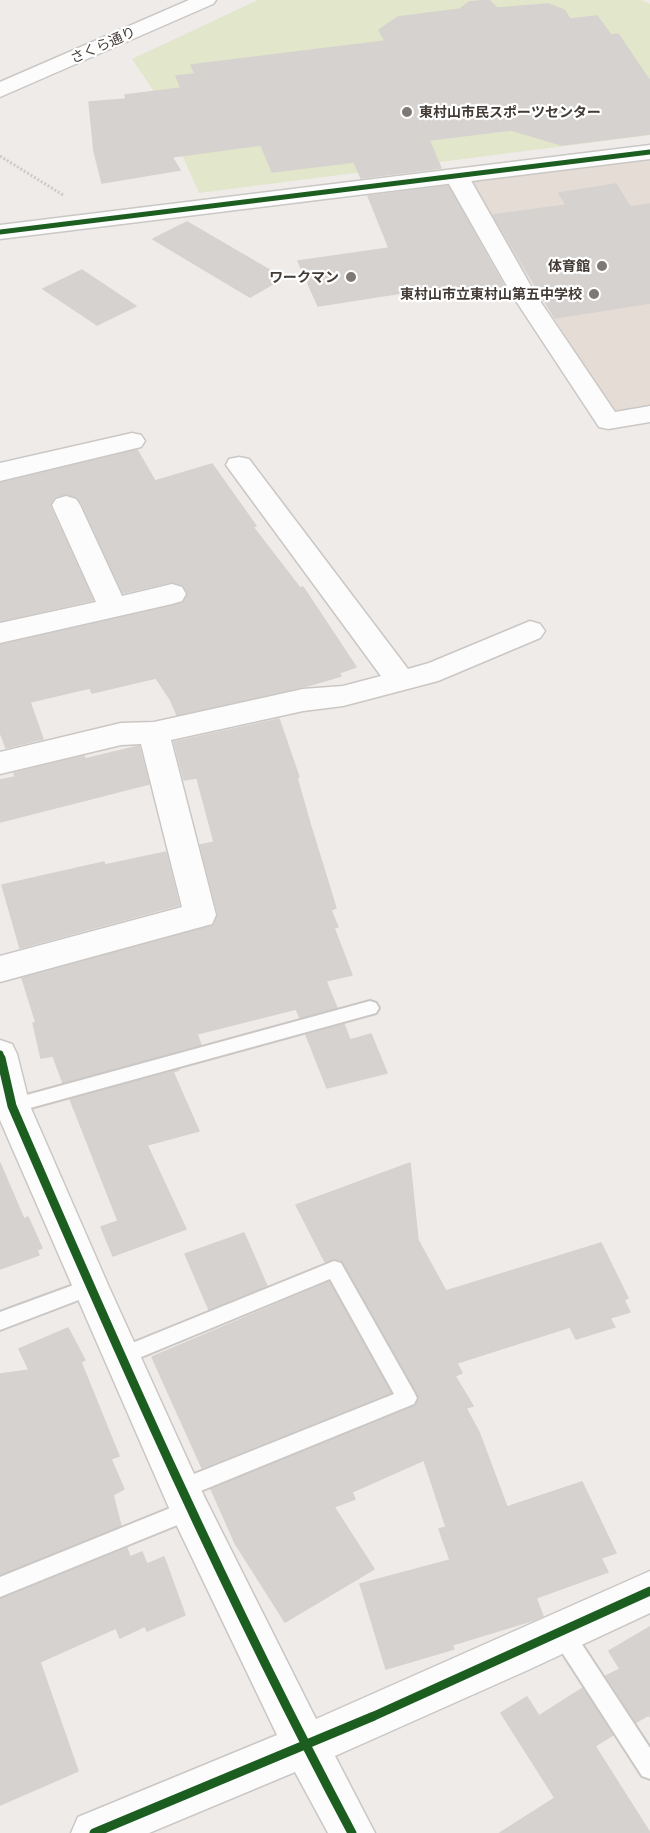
<!DOCTYPE html>
<meta charset="utf-8">
<style>
body{margin:0}
canvas{display:block;background:#eeebe9}
</style>
<canvas width="650" height="1833"></canvas>
<script>
const g = document.querySelector('canvas').getContext('2d');
g.lineJoin = 'round';
function fill(path, color) {
  g.fillStyle = color;
  g.fill(path, 'evenodd');
}
function trace(path, color, width, dash) {
  g.strokeStyle = color;
  g.lineWidth = width;
  g.lineCap = dash ? 'butt' : 'round';
  g.setLineDash(dash || []);
  g.stroke(path);
}
function write(font, color, halo, rows, align = 'center') {
  g.font = font + ' Commissioner,"Noto Sans JP",sans-serif';
  g.lineWidth = 4.5;
  g.setLineDash([]);
  g.textBaseline = 'middle';
  g.strokeStyle = halo;
  g.fillStyle = color;
  for (const [text, x, y, turn = 0] of rows) {
    g.save();
    g.translate(x, y);
    g.rotate((+turn || 0) * Math.PI / 180);
    g.textAlign = isNaN(turn) ? turn : align;
    if (halo) g.strokeText(text, 0, 0);
    g.fillText(text, 0, 0);
    g.restore();
  }
}
const education = new Path2D(`
 M 650,160 L 650,407 L 614,413 L 468,182 Z`);
const green = new Path2D(`
 M 258,0 L 642,0 L 650,4 L 650,135 L 199,193 L 153,90 L 132,59 Z`);
const building = new Path2D(`
 M 489,0 L 497,8 L 548,4 L 564,10 L 570,19 L 597,16 L 611,35 L 618,34 L 650,81 L 650,134 L 562,145 L 511,130 L 429,140 L 441,168 L 361,178 L 354,162 L 272,172 L 261,145 L 172,157 L 180,170 L 102,183 L 94,151 L 89,102 L 126,99 L 125,95 L 181,88 L 176,76 L 195,74 L 191,65 L 385,41 L 379,30 L 398,17 L 460,9 L 469,2 Z
 M 616,184 L 630,207 L 650,204 L 650,303 L 555,318 L 493,215 L 566,205 L 559,193 Z
 M 448,186 L 504,286 L 417,297 L 414,291 L 318,306 L 298,261 L 389,248 L 368,196 Z
 M 187,222 L 283,278 L 250,297 L 153,239 Z
 M 82,270 L 136,306 L 97,325 L 43,289 Z
 M 137,450 L 155,481 L 212,464 L 256,526 L 253,527 L 300,588 L 303,587 L 356,667 L 339,673 L 341,676 L 307,686 L 177,715 L 170,699 L 156,678 L 92,693 L 90,688 L 30,702 L 43,739 L 6,748 L 0,732 L 0,645 L 172,606 L 184,602 L 188,593 L 183,585 L 171,582 L 123,593 L 82,504 L 77,497 L 65,494 L 54,498 L 50,506 L 93,600 L 0,621 L 0,483 Z
 M 279,719 L 299,777 L 297,778 L 311,827 L 336,908 L 331,910 L 338,927 L 334,928 L 352,975 L 326,981 L 337,1008 L 300,1018 L 296,1009 L 197,1034 L 201,1045 L 63,1083 L 53,1056 L 41,1058 L 33,1023 L 36,1023 L 22,978 L 214,925 L 218,914 L 200,845 L 214,842 L 197,778 L 184,780 L 174,742 Z
 M 139,746 L 149,784 L 0,822 L 0,780 L 15,777 L 14,773 L 84,756 L 85,759 Z
 M 166,852 L 179,905 L 20,948 L 2,885 L 104,862 L 105,865 Z
 M 344,1024 L 350,1040 L 371,1034 L 387,1073 L 327,1088 L 306,1035 Z
 M 179,1070 L 173,1072 L 199,1131 L 147,1145 L 186,1229 L 113,1256 L 101,1227 L 118,1221 L 70,1099 Z
 M 0,1163 L 24,1219 L 28,1217 L 42,1248 L 37,1250 L 39,1255 L 0,1269 Z
 M 410,1163 L 418,1240 L 446,1291 L 601,1243 L 628,1298 L 624,1300 L 630,1312 L 610,1318 L 615,1327 L 576,1339 L 570,1327 L 457,1363 L 462,1373 L 455,1376 L 473,1406 L 466,1408 L 479,1432 L 507,1507 L 582,1482 L 616,1553 L 601,1558 L 608,1572 L 536,1598 L 543,1616 L 534,1620 L 452,1645 L 454,1649 L 386,1669 L 360,1584 L 450,1560 L 439,1529 L 446,1527 L 424,1460 L 352,1492 L 355,1499 L 334,1507 L 374,1569 L 285,1622 L 235,1543 L 211,1489 L 416,1405 L 419,1397 L 416,1391 L 343,1262 L 335,1259 L 325,1262 L 296,1205 Z
 M 244,1233 L 267,1286 L 209,1310 L 185,1254 Z
 M 329,1282 L 391,1393 L 202,1468 L 152,1357 Z
 M 68,1328 L 85,1360 L 81,1362 L 119,1456 L 111,1459 L 124,1489 L 113,1495 L 121,1526 L 0,1575 L 0,1374 L 29,1370 L 19,1349 Z
 M 127,1548 L 130,1557 L 142,1552 L 147,1564 L 164,1557 L 185,1615 L 147,1631 L 145,1626 L 120,1638 L 116,1628 L 40,1662 L 78,1771 L 0,1805 L 0,1599 Z
 M 650,1627 L 650,1717 L 649,1715 L 636,1722 L 606,1676 L 620,1669 L 609,1651 Z
 M 583,1688 L 613,1735 L 595,1746 L 650,1833 L 500,1833 L 555,1798 L 501,1713 L 527,1697 L 539,1716 Z`);
const path = new Path2D(`
 M 0,156 L 63,195`);
const service = new Path2D(`
 M 370,1001 L 376,1003 L 379,1008 L 376,1013 L 12,1113 L 6,1111 L 3,1106 L 6,1101 L 12,1099 Z
 M 334,1261 L 341,1263 L 414,1392 L 417,1398 L 414,1404 L 181,1499 L 174,1496 L 171,1489 L 174,1482 L 394,1394 L 330,1279 L 122,1365 L 115,1362 L 112,1356 L 115,1350 Z
 M 90,1279 L 97,1281 L 99,1287 L 97,1293 L 0,1330 L 0,1312 Z
 M 190,1500 L 197,1503 L 200,1510 L 197,1517 L 0,1597 L 0,1577 Z
 M 562,1622 L 570,1626 L 650,1748 L 650,1779 L 642,1776 L 554,1640 L 551,1633 L 554,1626 Z`);
const minor = new Path2D(`
 M 457,170 L 465,172 L 469,177 L 536,295 L 615,412 L 650,406 L 650,422 L 608,429 L 599,427 L 512,295 L 445,177 L 449,172 Z
 M 132,433 L 141,435 L 145,441 L 141,447 L 0,481 L 0,463 Z
 M 239,457 L 249,459 L 408,669 L 429,663 L 530,621 L 540,624 L 545,631 L 540,638 L 438,681 L 343,706 L 303,711 L 171,740 L 216,915 L 212,924 L 0,982 L 0,956 L 182,907 L 141,744 L 121,745 L 0,774 L 0,752 L 121,723 L 154,722 L 303,689 L 343,686 L 381,676 L 226,465 L 229,459 Z
 M 66,496 L 76,499 L 80,505 L 122,596 L 172,584 L 182,587 L 186,594 L 182,601 L 172,604 L 0,643 L 0,623 L 96,602 L 52,505 L 56,499 Z
 M 0,1040 L 12,1044 L 17,1054 L 30,1106 L 109,1287 L 204,1496 L 316,1719 L 650,1571 L 650,1613 L 528,1670 L 335,1756 L 375,1833 L 328,1833 L 295,1772 L 149,1833 L 71,1833 L 78,1817 L 277,1735 L 176,1524 L 0,1120 Z`);
const tertiary = new Path2D(`
 M 189,0 L 216,0 L 213,4 L 0,97 L 0,82 Z
 M 650,145 L 650,159 L 0,239 L 0,225 Z`);
const cyclewayFar2 = new Path2D(`
 M 0,232 L 650,152`);
const cyclewayFar1 = new Path2D(`
 M 0,1054 L 1,1059`);
const cycleway = new Path2D(`
 M 1,1058 L 12,1106 C 118,1352 226,1597 352,1833
 M 94,1833 L 374,1716 L 650,1591`);
const markers = [
 [407,112,6,"#7f7975"],
 [602,266,6,"#7f7975"],
 [351,277,6,"#7f7975"],
 [594,294,6,"#7f7975"]
];
const farStreetnames = [
 ["さくら通り",103,45,-24]
];
const farPoinames = [
 ["東村山市民スポーツセンター",419,112,"left"],
 ["体育館",590,266],
 ["ワークマン",339,277],
 ["東村山市立東村山第五中学校",582,294]
];
fill(education, '#e4dcd5');
fill(green, '#e2e6cb');
fill(building, '#d6d2d0');
trace(building, '#d6d2cf', 1.5);
trace(service, '#cac7c5', 4);
trace(minor, '#cac7c5', 3);
trace(tertiary, '#cac7c5', 3);
trace(path, '#cccac7', 3, [2, 2]);
fill(service, '#fcfcfc');
fill(minor, '#fcfcfc');
fill(tertiary, '#fcfcfc');
trace(cyclewayFar2, '#1b5e20', 5);
trace(cyclewayFar1, '#1b5e20', 7);
trace(cycleway, '#1b5e20', 9);
for (const [x, y, r, color] of markers) {
  const dot = new Path2D();
  dot.arc(x, y, r, 0, 2 * Math.PI);
  g.fillStyle = color;
  g.fill(dot);
  trace(dot, '#fff', 2);
}
write('14px', '#433b36', '#fff', farStreetnames);
write('bold 14px', '#433b36', '#fff', farPoinames, 'right');
</script>
